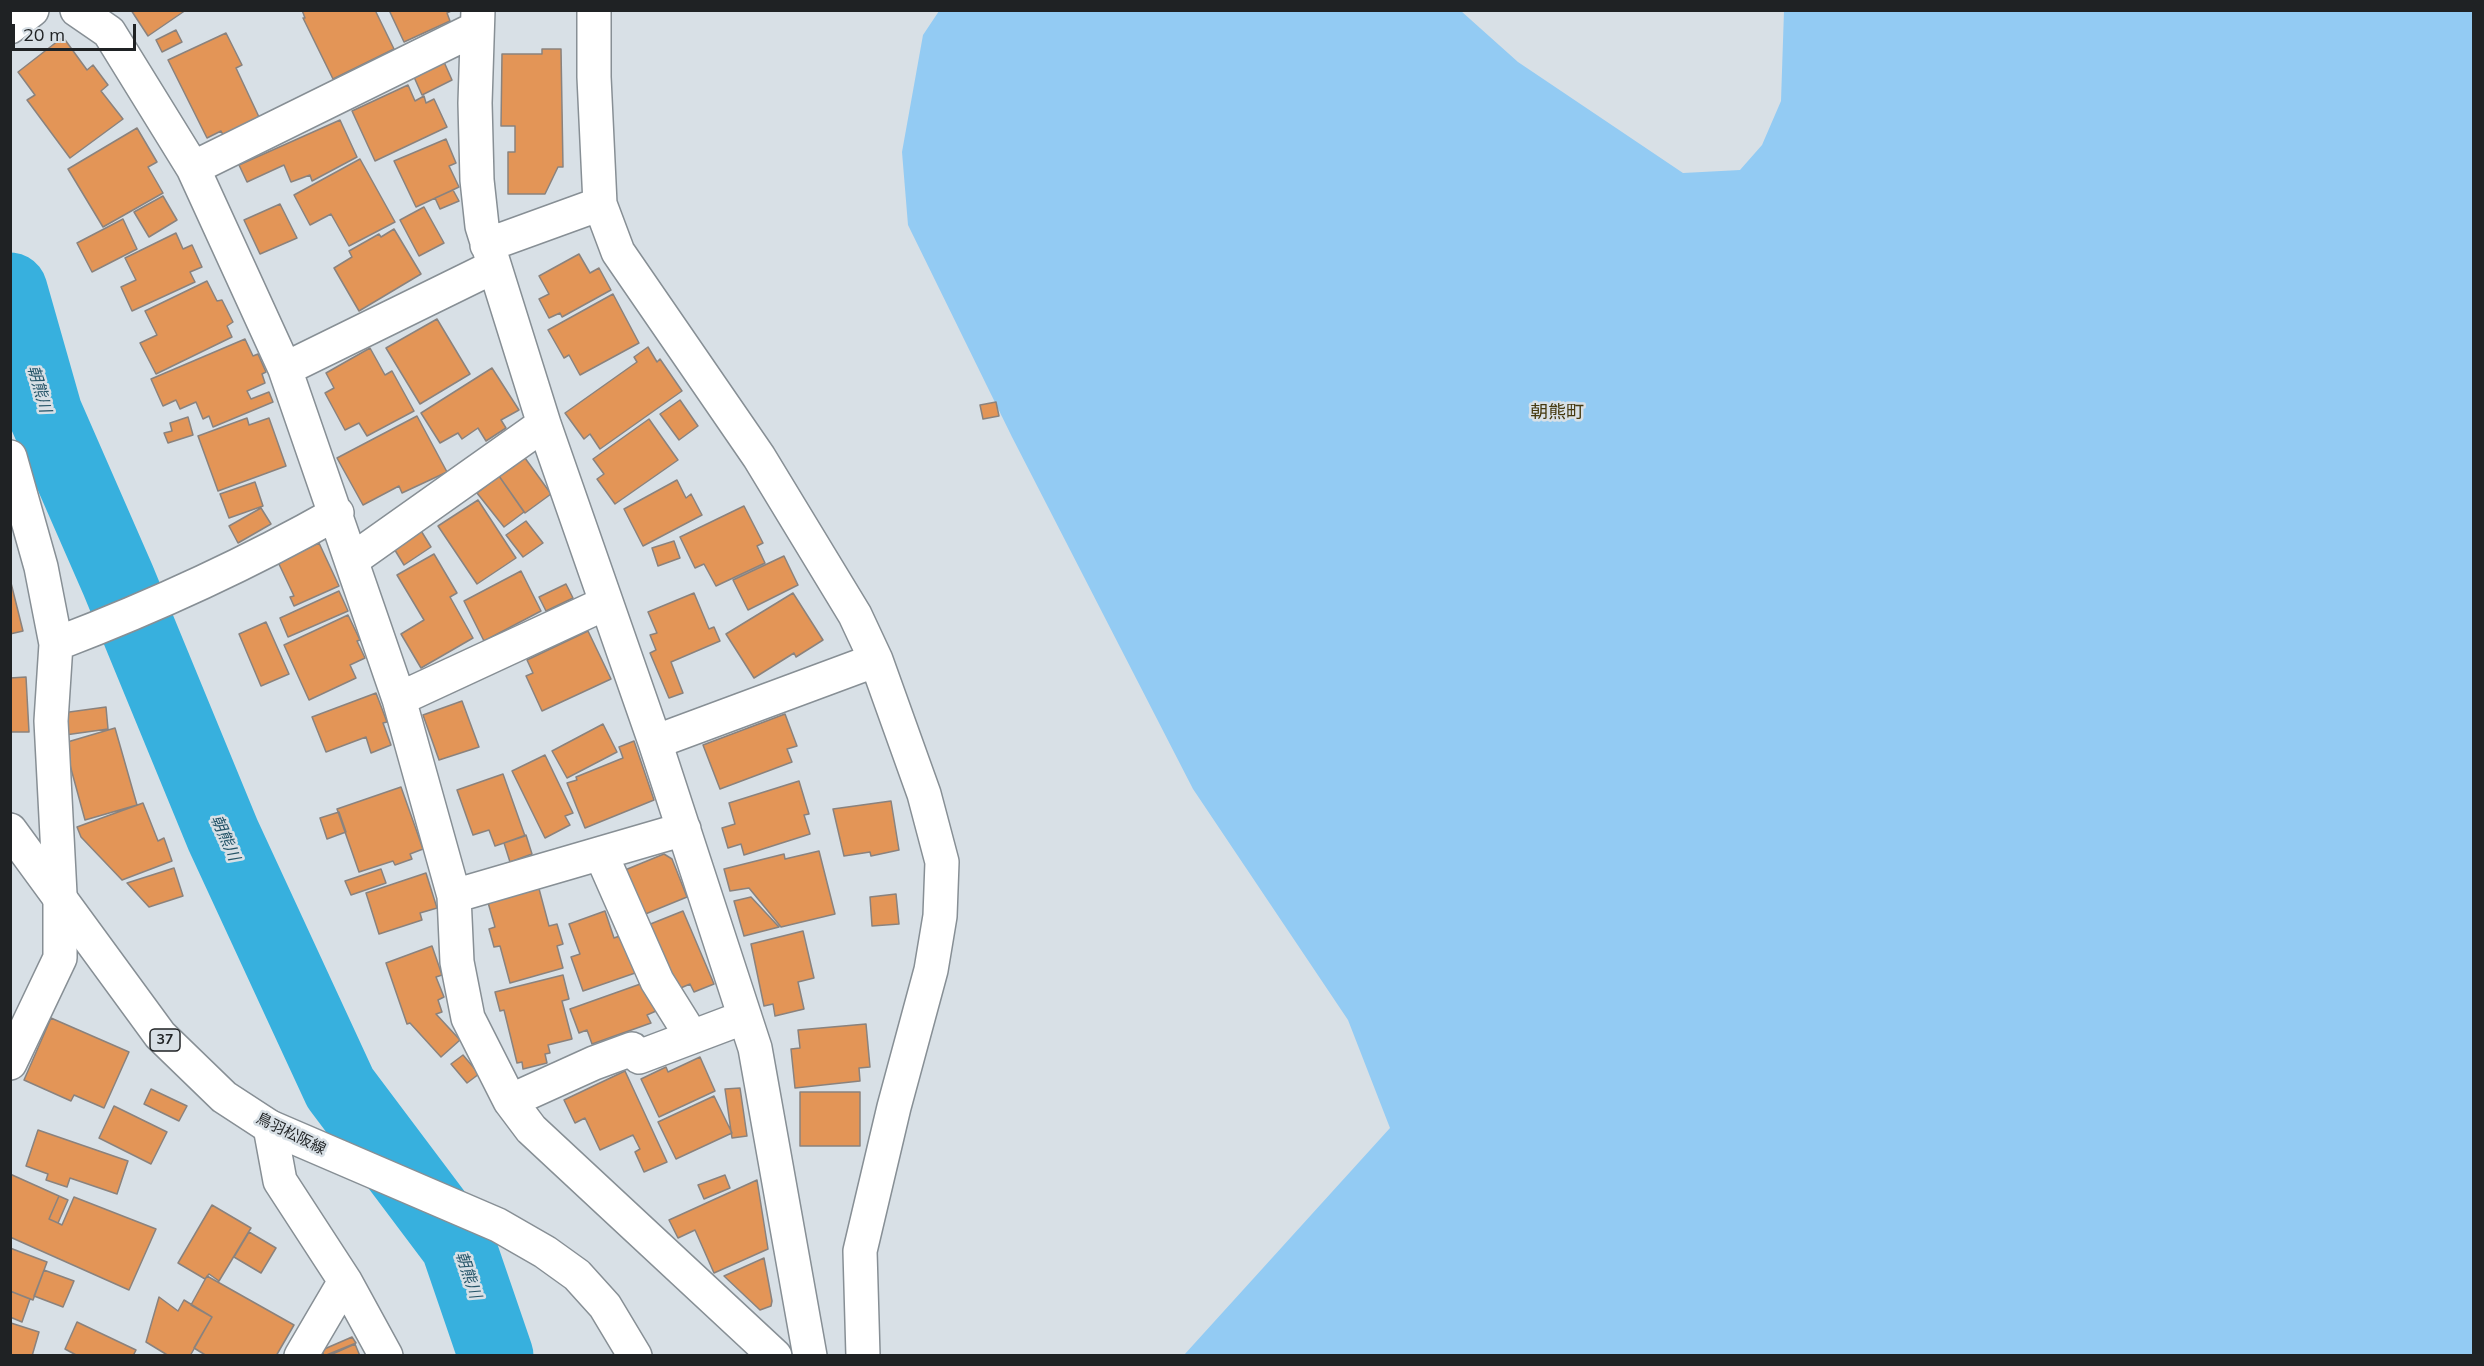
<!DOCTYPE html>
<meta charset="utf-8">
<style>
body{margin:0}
#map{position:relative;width:2484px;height:1366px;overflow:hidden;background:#d8e0e6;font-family:Mulish,sans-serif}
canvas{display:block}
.frame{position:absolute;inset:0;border:12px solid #1f2224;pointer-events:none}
.scale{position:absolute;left:12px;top:24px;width:124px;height:27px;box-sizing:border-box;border:3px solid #1f2224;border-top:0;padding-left:8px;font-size:18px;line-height:21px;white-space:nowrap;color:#1f2224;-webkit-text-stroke:4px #d8e0e6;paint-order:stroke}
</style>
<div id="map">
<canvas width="2484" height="1366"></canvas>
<div class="frame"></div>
<div class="scale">20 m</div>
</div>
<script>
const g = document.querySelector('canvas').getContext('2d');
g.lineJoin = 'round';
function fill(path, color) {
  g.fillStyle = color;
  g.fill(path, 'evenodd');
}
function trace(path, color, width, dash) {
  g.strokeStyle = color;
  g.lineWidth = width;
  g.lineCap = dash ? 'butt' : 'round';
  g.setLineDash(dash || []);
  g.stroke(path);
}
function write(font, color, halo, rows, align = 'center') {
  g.font = font + ' Mulish,"Noto Sans JP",sans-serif';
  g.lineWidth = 5;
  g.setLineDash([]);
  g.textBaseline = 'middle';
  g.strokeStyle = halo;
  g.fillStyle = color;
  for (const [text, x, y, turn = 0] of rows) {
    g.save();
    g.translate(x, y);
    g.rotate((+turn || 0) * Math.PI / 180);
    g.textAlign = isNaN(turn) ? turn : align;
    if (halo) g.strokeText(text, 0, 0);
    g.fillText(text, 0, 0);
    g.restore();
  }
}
const green = new Path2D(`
 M 939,11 L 1461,11 L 1518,62 L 1683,173 L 1740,170 L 1762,145 L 1781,101 L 1784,11 L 2473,11 L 2473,1355 L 1184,1355 L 1390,1128 L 1348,1020 L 1193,789 L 1012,437 L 908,225 L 902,152 L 923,35 Z`);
const river = new Path2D(`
 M 10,290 L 45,413 L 118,580 L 223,835 L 340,1088 L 458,1245 L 496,1356`);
const building = new Path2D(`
 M 131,10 L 186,10 L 148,36 Z
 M 302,10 L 375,10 L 394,49 L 333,79 L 303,18 L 305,18 Z
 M 389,10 L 453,10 L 447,13 L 450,21 L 404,42 Z
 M 176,30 L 182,42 L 162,52 L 156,40 Z
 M 226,33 L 242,65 L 236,68 L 259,117 L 223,135 L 221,131 L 207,138 L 168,60 Z
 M 63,37 L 87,70 L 93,65 L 108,85 L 101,91 L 123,119 L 70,158 L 27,100 L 35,95 L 18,72 Z
 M 542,49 L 561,49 L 563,167 L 558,167 L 545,194 L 508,194 L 508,152 L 515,152 L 515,126 L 501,126 L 502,54 L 542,54 Z
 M 444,62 L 452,80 L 422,95 L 414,77 Z
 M 408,85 L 415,101 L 424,96 L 426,103 L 434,99 L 447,127 L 375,161 L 352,111 Z
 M 340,120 L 357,157 L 312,181 L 310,175 L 291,182 L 284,165 L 247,182 L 239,165 Z
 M 137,128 L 157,162 L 148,167 L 163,193 L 103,227 L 68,169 Z
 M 446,139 L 456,163 L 449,166 L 459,187 L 416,207 L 394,161 Z
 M 360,159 L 395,222 L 349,246 L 331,214 L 310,225 L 294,195 Z
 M 453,190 L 459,201 L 440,209 L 435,198 Z
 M 163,196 L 177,220 L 149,237 L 134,212 Z
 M 280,204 L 297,238 L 260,254 L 244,220 Z
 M 424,207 L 444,243 L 419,256 L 400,220 Z
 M 123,219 L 137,249 L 92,272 L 77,243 Z
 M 394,229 L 421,274 L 359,311 L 334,268 L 352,257 L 349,251 L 379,234 L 381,237 Z
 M 176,233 L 183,249 L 192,245 L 202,267 L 190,272 L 195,282 L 132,311 L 121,287 L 136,280 L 125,258 Z
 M 579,254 L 590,273 L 599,268 L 611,290 L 562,317 L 560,313 L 549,318 L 539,299 L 549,294 L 539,276 Z
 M 207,281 L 217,301 L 222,300 L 233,322 L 227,326 L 232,337 L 156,374 L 140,343 L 157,335 L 145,311 Z
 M 613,294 L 639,343 L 580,375 L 569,355 L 564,358 L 548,330 Z
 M 437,319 L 470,374 L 420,404 L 386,348 Z
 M 245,339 L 253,356 L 258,354 L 266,372 L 262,374 L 265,383 L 247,391 L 251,399 L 269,392 L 273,402 L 213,427 L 209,416 L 203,419 L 196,402 L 180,409 L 176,400 L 163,406 L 151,379 Z
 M 648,347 L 657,362 L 660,359 L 682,391 L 600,449 L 590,434 L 584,439 L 565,413 L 637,362 L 634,357 Z
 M 370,348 L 385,375 L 392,371 L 414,411 L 367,436 L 359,423 L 345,430 L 325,393 L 334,388 L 326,373 Z
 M 492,368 L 519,410 L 501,420 L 506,428 L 486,441 L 478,428 L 462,439 L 458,433 L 440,443 L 421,413 Z
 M 680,400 L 698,426 L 679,440 L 660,414 Z
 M 996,402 L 999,416 L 983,419 L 980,405 Z
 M 417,416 L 447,472 L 402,493 L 399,486 L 363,505 L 337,458 Z
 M 188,417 L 193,435 L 168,443 L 164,433 L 172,431 L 170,423 Z
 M 247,418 L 249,425 L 269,418 L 286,466 L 218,491 L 198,436 Z
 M 649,419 L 678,460 L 615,504 L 597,479 L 604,474 L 593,459 Z
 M 525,458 L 551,494 L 525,513 L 499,476 Z
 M 499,476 L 524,512 L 504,527 L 477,493 Z
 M 677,480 L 686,498 L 691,494 L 702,515 L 643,546 L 624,509 Z
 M 255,482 L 263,506 L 229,518 L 220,494 Z
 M 478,500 L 516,558 L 477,584 L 438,526 Z
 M 744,506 L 763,543 L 757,546 L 765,563 L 716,586 L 704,564 L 695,568 L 680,537 Z
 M 261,508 L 271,524 L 238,543 L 229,526 Z
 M 526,521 L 543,543 L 523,557 L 506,535 Z
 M 420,529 L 431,547 L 404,565 L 393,547 Z
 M 674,541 L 680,558 L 658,566 L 652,548 Z
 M 319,543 L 339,586 L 294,606 L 290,597 L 294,596 L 278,562 Z
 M 434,554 L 457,593 L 450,597 L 473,638 L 421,668 L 401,634 L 424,620 L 397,575 Z
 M 784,556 L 798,585 L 748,610 L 733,580 Z
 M 521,571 L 541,611 L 484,641 L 464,601 Z
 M 10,579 L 23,631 L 10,634 Z
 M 566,584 L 573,598 L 546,611 L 539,597 Z
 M 339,591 L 348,611 L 288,637 L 280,618 Z
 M 694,593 L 709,629 L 714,627 L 720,641 L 671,662 L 683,693 L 669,698 L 650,653 L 656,650 L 650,635 L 657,633 L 648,612 Z
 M 793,593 L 823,640 L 796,657 L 794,653 L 754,678 L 726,634 Z
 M 348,615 L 360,640 L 357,641 L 365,658 L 350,665 L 356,678 L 309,700 L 284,645 Z
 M 266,622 L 289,674 L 261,686 L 239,634 Z
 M 588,631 L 611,679 L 542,711 L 526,676 L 533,673 L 527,660 Z
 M 26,677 L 29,732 L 10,732 L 10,678 Z
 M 376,693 L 387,722 L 383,723 L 391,745 L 371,753 L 366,737 L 326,752 L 312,717 Z
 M 462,701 L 479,747 L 439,760 L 423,715 Z
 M 106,707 L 108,729 L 65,735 L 62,713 Z
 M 785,714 L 797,746 L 787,749 L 792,762 L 720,789 L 703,745 Z
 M 603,724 L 617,752 L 567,778 L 552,751 Z
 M 115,728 L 137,805 L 85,820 L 64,743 Z
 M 634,741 L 654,800 L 585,828 L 567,783 L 577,780 L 576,777 L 623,758 L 619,747 Z
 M 545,755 L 573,813 L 565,816 L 570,825 L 545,838 L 512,771 Z
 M 503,774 L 525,836 L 495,846 L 489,830 L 473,835 L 457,790 Z
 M 799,781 L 809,814 L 804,815 L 810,834 L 744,855 L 741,844 L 728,848 L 722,828 L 735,824 L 729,803 Z
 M 401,787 L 423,849 L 410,854 L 412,859 L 395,865 L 393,861 L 359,872 L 337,809 Z
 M 891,801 L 899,850 L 871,856 L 870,852 L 844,856 L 833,809 Z
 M 143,803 L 158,841 L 164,838 L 172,861 L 122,880 L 81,837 L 77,827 Z
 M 339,812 L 346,832 L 327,839 L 320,818 Z
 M 526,835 L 532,854 L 510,862 L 504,843 Z
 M 819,851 L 835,914 L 781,927 L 749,888 L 730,891 L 724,869 L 784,854 L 785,859 Z
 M 664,854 L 672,859 L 687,897 L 643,915 L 625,870 Z
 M 174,868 L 183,896 L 149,907 L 127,883 Z
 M 381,869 L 386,883 L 351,895 L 345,881 Z
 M 426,873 L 437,908 L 420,913 L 422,920 L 379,934 L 366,893 Z
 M 538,885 L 549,926 L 557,924 L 563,944 L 557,946 L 563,968 L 510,983 L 500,946 L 494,947 L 489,929 L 495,927 L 487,899 Z
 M 896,894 L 899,924 L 872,926 L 870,897 Z
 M 751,897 L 779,927 L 744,936 L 734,901 Z
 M 605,911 L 614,938 L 625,934 L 638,972 L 583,991 L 571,957 L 580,954 L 569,924 Z
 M 683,911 L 714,984 L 694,992 L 690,984 L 676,990 L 648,925 Z
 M 803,931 L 814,978 L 798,982 L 804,1009 L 775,1016 L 773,1004 L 764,1006 L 751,944 Z
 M 432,946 L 442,975 L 436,977 L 444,997 L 438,1000 L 442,1012 L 436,1014 L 460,1040 L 441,1057 L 410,1023 L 407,1024 L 386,963 Z
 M 563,975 L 569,999 L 562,1001 L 572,1039 L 548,1045 L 550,1053 L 545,1054 L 547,1063 L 523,1069 L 522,1062 L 517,1063 L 504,1010 L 500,1011 L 495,992 Z
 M 646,982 L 656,1011 L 647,1015 L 651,1023 L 592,1044 L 587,1030 L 579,1033 L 570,1009 Z
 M 51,1018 L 129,1052 L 104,1108 L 74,1095 L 71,1101 L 24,1080 Z
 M 866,1024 L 870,1067 L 859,1068 L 860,1081 L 795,1088 L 791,1049 L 800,1048 L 798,1030 Z
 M 463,1055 L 479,1074 L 467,1083 L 451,1064 Z
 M 700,1057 L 715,1091 L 659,1117 L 641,1079 L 666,1067 L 668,1072 Z
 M 625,1071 L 667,1162 L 644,1172 L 635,1152 L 640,1149 L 633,1135 L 600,1150 L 585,1118 L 575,1123 L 564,1100 Z
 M 740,1088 L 747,1136 L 732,1138 L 725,1089 Z
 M 151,1089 L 187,1106 L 179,1121 L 144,1104 Z
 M 800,1092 L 860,1092 L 860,1146 L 800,1146 Z
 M 714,1096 L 732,1133 L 676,1159 L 658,1122 Z
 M 114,1106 L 167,1132 L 151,1164 L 99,1138 Z
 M 38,1130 L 128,1161 L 117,1194 L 70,1178 L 67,1187 L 46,1180 L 48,1174 L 26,1166 Z
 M 10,1174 L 59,1196 L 49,1219 L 58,1223 L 62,1225 L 74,1197 L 156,1229 L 129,1290 L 10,1237 Z
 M 725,1175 L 730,1188 L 704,1199 L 698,1185 Z
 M 757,1180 L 768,1249 L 714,1273 L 695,1230 L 678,1238 L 669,1220 Z
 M 59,1196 L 68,1200 L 58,1223 L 49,1219 Z
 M 212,1205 L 251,1228 L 219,1281 L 209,1274 L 205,1279 L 178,1263 Z
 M 249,1232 L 276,1248 L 261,1273 L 234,1257 Z
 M 10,1248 L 47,1262 L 33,1300 L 10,1291 Z
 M 764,1258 L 772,1301 L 771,1306 L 760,1310 L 724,1276 Z
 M 44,1270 L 74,1281 L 63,1307 L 34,1296 Z
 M 207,1276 L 294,1325 L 276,1356 L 207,1356 L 194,1348 L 212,1317 L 191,1305 Z
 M 10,1291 L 30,1299 L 22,1322 L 10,1317 Z
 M 159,1297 L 178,1311 L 184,1300 L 212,1317 L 190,1356 L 169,1356 L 146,1342 Z
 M 77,1322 L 136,1350 L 133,1356 L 78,1356 L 65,1349 Z
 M 11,1323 L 39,1332 L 32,1356 L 10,1356 Z
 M 352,1337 L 356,1343 L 324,1356 L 322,1350 Z
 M 355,1344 L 360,1356 L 328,1356 Z`);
const minor = new Path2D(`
 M 77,10 L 109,32 L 193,168 L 285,369 L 399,699 L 454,896 L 457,962 L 468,1018 L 510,1101 L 531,1129 L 775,1356
 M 478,10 L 475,103 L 477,180 L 482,226 L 544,424 L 655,742 L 755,1048 L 810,1356
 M 594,10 L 594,77 L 600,204 L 618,252 L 759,457 L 855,615 L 876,660 L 924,794 L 942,862 L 940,916 L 931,970 L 894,1107 L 860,1251 L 863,1356
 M 10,27 L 32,10
 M 193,168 L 477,28
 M 487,245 L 600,204
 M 285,369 L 493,267
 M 10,457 L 41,567 L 56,644 L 51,721 L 60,894 L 60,958 L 10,1063
 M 352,560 L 544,424
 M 56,644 C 153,607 247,564 337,513
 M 399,699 L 606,603
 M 655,742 L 876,660
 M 601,854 L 657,981 L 692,1037
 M 454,896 L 684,829
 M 510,1101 L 594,1063 L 632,1049 L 639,1057 L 745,1017
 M 270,1127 L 280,1181 L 345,1281 L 386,1356
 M 301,1356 L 345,1281`);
const major = new Path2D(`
 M 10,830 L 160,1035 L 224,1097 L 270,1127 L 498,1225 L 545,1252 L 577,1275 L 605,1306 L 635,1356`);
const shields = [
 [165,1040,30]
];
const shieldNames = [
 ["37",165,1040]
];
const streetNames = [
 ["鳥羽松阪線",291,1134,26]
];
const waterNames = [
 ["朝熊川",39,389,74],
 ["朝熊川",225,838,66],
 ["朝熊川",468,1275,71]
];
const quarterNames = [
 ["朝熊町",1557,413]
];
fill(green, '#93cbf3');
trace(river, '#37b0de', 75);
fill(building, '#e39557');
trace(building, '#8a827d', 1.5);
trace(minor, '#878f95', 36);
trace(major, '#878f95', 36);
trace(minor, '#fff', 33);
trace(major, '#fff', 33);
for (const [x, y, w] of shields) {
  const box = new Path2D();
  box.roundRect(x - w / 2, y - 11, w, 22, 4.5);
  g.fillStyle = '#d8e0e6';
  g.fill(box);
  trace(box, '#1f2224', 1.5);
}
write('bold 14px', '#1f2224', null, shieldNames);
write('15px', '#1f2224', '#d8e0e6', streetNames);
write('italic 16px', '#265569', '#d8e0e6', waterNames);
write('18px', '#45390f', '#d8e0e6', quarterNames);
</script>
